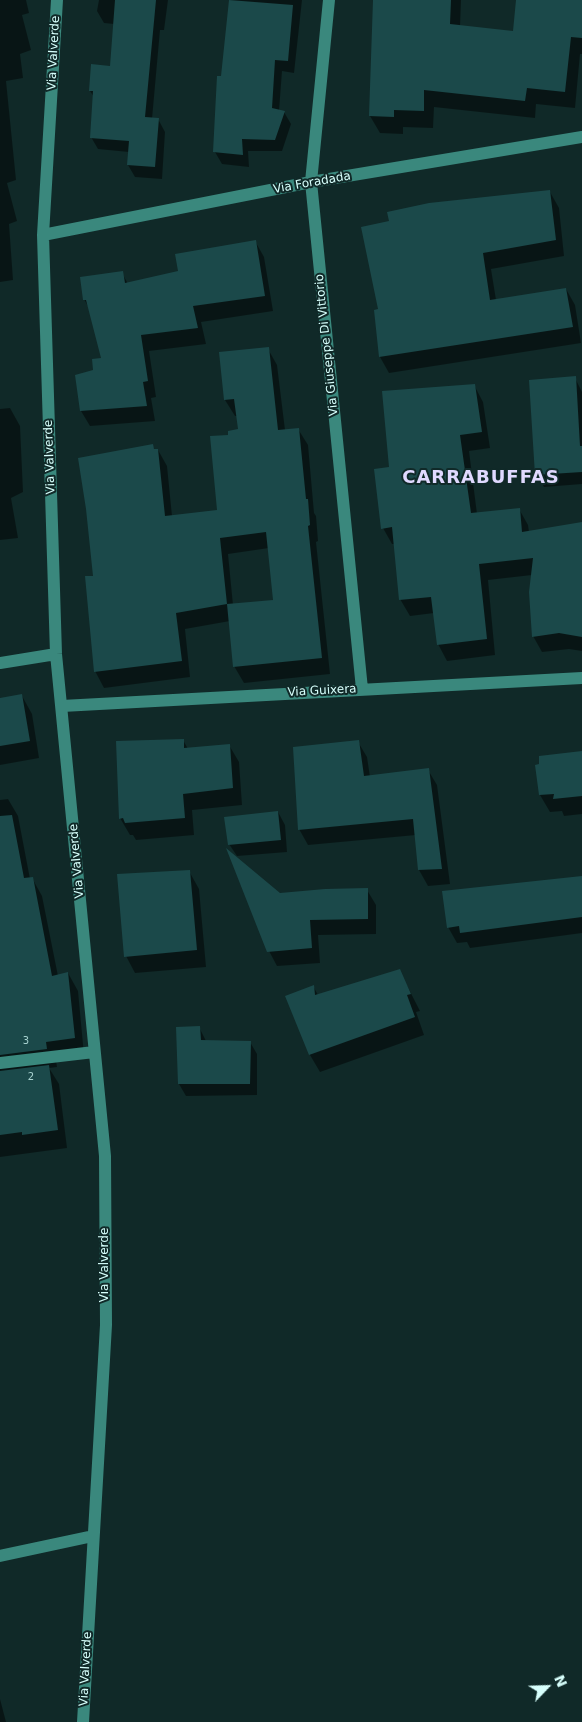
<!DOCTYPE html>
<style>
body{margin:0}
#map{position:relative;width:582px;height:1722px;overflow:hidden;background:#102928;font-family:"DejaVu Sans",sans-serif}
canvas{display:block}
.north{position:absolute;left:522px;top:1662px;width:50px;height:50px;-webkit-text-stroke:4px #102928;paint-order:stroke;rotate:66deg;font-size:14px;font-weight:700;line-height:20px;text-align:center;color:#d7fffc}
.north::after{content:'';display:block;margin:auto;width:18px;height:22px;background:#d7fffc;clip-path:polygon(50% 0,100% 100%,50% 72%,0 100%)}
</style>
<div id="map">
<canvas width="582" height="1722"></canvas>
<div class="north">N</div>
</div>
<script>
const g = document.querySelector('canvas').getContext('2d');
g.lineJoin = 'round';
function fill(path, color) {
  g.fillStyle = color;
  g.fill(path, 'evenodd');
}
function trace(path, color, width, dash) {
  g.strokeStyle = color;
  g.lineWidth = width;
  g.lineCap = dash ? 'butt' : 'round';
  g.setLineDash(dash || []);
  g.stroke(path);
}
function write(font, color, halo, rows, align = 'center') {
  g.font = font + ' "DejaVu Sans",sans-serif';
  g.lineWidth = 4;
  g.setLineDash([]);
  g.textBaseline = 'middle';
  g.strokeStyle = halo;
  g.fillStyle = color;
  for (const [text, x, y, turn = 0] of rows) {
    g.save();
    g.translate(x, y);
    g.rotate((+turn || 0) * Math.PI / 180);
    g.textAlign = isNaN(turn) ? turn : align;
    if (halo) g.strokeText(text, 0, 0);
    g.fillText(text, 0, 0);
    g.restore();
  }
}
const shadow = new Path2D(`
 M 0,0 L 26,0 L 29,13 L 22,15 L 31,50 L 20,54 L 23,78 L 6,81 L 16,180 L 7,183 L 17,221 L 9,224 L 13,280 L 0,282 Z
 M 99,0 L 168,0 L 164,30 L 160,30 L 152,119 L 158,119 L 165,132 L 162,179 L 135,177 L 128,165 L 129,152 L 98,149 L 91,137 L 94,97 L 90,91 L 111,67 L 114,24 L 104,23 L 97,11 Z
 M 230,0 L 302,0 L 294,73 L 282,71 L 279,111 L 284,112 L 291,124 L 282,151 L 248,151 L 249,167 L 222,164 L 215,152 Z
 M 374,0 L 461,0 L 460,27 L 514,33 L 517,0 L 573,0 L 582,2 L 582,54 L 580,54 L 575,108 L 536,104 L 535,118 L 434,107 L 433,128 L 403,127 L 403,134 L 380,133 L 370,116 Z
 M 550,192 L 559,208 L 564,256 L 491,269 L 496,300 L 566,289 L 575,305 L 581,343 L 389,373 L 380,357 L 376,311 Z
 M 255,241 L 264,257 L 273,311 L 201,322 L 206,344 L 149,351 L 156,397 L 151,398 L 155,421 L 90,426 L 81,411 L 95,371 L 103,359 L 89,308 L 84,299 L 122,273 L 128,284 L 179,272 Z
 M 268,349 L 277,365 L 285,430 L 298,429 L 308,445 L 314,513 L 316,516 L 318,541 L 316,542 L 330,674 L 244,683 L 234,666 L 230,621 L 185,629 L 190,677 L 104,688 L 95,671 L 94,577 L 152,446 L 155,450 L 158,450 L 167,466 L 172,516 L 218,511 L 230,436 L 240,430 L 238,416 L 235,416 L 225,400 ZM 269,548 L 274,601 L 233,605 L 228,554 Z
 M 575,378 L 582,392 L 582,484 L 544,487 L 537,475 Z
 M 474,385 L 483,402 L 490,448 L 469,451 L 477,514 L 519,509 L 528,525 L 529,532 L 582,524 L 582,651 L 569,649 L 542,652 L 533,636 L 532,575 L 488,580 L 495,655 L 447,661 L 438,644 L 434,613 L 410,616 L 400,599 L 395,544 L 392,544 L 383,528 L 391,469 Z
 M 10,408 L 20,426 L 23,492 L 11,498 L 18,538 L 0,540 L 0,409 Z
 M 22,696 L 32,714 L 39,758 L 0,765 L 0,699 Z
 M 183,740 L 188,749 L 229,745 L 239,762 L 242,805 L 192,810 L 194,835 L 136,840 L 133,835 L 130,835 L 120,818 Z
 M 358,742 L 367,757 L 370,777 L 428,770 L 437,785 L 450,884 L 428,886 L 419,870 L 416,835 L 308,845 L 299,829 Z
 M 582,752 L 582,814 L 564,816 L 562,811 L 550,812 L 540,795 Z
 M 8,799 L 18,816 L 30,879 L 32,878 L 42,896 L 58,976 L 68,973 L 78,991 L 84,1055 L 56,1060 L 57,1067 L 49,1068 L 59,1084 L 67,1148 L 0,1157 L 0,800 Z
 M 278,812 L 285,825 L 287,852 L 237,856 L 229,844 Z
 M 189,871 L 199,889 L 206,967 L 135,973 L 126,956 Z
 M 582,878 L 582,933 L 470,948 L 467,942 L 457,943 L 448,927 Z
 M 367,890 L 376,905 L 376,934 L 318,935 L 320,963 L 277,966 L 269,951 L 279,895 Z
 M 399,970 L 420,1011 L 416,1012 L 424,1035 L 320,1072 L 310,1055 L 287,997 L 313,986 L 318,995 Z
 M 199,1027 L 206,1041 L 250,1042 L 257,1054 L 257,1095 L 186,1096 L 179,1084 Z
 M 0,1699 L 6,1722 L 0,1722 Z`);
const building = new Path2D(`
 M 115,0 L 156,0 L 145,117 L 159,118 L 155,167 L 127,165 L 129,141 L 90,138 L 93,91 L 89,91 L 91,64 L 110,66 Z
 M 229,0 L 293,5 L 288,61 L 275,60 L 272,108 L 285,111 L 275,140 L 242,139 L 243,155 L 213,152 L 217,76 L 221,76 Z
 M 373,0 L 451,0 L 450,24 L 513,31 L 516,0 L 582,0 L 582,38 L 571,37 L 565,92 L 527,88 L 525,101 L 424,90 L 424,111 L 394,110 L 394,117 L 369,116 Z
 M 550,190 L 556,240 L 483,253 L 490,300 L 566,288 L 573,327 L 379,357 L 374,310 L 378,309 L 361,227 L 389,221 L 387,212 L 429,203 Z
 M 256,240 L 265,296 L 193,306 L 198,328 L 141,335 L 148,381 L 143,382 L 147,406 L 80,411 L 75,375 L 93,370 L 92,359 L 101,358 L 86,300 L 83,300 L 80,277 L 123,271 L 125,283 L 178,271 L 175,254 Z
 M 269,347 L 278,430 L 299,428 L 306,499 L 308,499 L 310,525 L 308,526 L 322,658 L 233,667 L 227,604 L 176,613 L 182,661 L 94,672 L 85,576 L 93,576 L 86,509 L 78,458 L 153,444 L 154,449 L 158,449 L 165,516 L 217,510 L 210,436 L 228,435 L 228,431 L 238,429 L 234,399 L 224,400 L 219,352 ZM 266,532 L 273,600 L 227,604 L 220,538 Z
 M 576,376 L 580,446 L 582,446 L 582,472 L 535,475 L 529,380 Z
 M 475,384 L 482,432 L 460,435 L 471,513 L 520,508 L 522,532 L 582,522 L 582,637 L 559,633 L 532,637 L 529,592 L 533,558 L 479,564 L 487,639 L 437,645 L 431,597 L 399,600 L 392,527 L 381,529 L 374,469 L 389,467 L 382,391 Z
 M 22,694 L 30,741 L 0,746 L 0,698 Z
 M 184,739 L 184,748 L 230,744 L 233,788 L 183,794 L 185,818 L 125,823 L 123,818 L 119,819 L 116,741 Z
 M 359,740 L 364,776 L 429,768 L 442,869 L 418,870 L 413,819 L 298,830 L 293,747 Z
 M 582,751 L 582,796 L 553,799 L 554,794 L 539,795 L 535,765 L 539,764 L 539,756 Z
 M 278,811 L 281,840 L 228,845 L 224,817 Z
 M 12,815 L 24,878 L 33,877 L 52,976 L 68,972 L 75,1038 L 46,1042 L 47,1049 L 0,1055 L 0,816 Z
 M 226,848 L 280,893 L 325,889 L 368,888 L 368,919 L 310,920 L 312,948 L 267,952 Z
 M 190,870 L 197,950 L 124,957 L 117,874 Z
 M 582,876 L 582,917 L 460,933 L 459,926 L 447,928 L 442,891 Z
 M 400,969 L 411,994 L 407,995 L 415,1017 L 309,1055 L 285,996 L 314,985 L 315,995 Z
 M 200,1026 L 201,1040 L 251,1041 L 250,1084 L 178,1084 L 176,1027 Z
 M 49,1065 L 58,1130 L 22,1135 L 22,1132 L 0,1135 L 0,1071 Z`);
const minor = new Path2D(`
 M 57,0 L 43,235 L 56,654 L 105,1156 L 106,1325 L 83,1722
 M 329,0 L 311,182 L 362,689
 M 43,235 L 311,182 L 582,137
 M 0,663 L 56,654
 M 62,706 L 582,678
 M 0,1063 L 94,1052
 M 0,1556 L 93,1536`);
const numberNames = [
 ["3",26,1041],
 ["2",31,1077]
];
const streetNames = [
 ["Via Valverde",54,53,-87],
 ["Via Foradada",312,183,-10],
 ["Via Giuseppe Di Vittorio",327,345,-96],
 ["Via Valverde",50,457,-92],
 ["Via Guixera",322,691,-3],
 ["Via Valverde",77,861,-95],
 ["Via Valverde",105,1265,-90],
 ["Via Valverde",86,1669,-87]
];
const districtNames = [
 ["CARRABUFFAS",481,478]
];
fill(shadow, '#0007');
fill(building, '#1b494a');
trace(minor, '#3a887d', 12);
write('10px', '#a8d2d0', null, numberNames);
write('12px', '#d7fffc', '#102928', streetNames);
g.letterSpacing = '1px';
write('bold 18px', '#e0d9ff', '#102928', districtNames);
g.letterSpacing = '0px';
</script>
